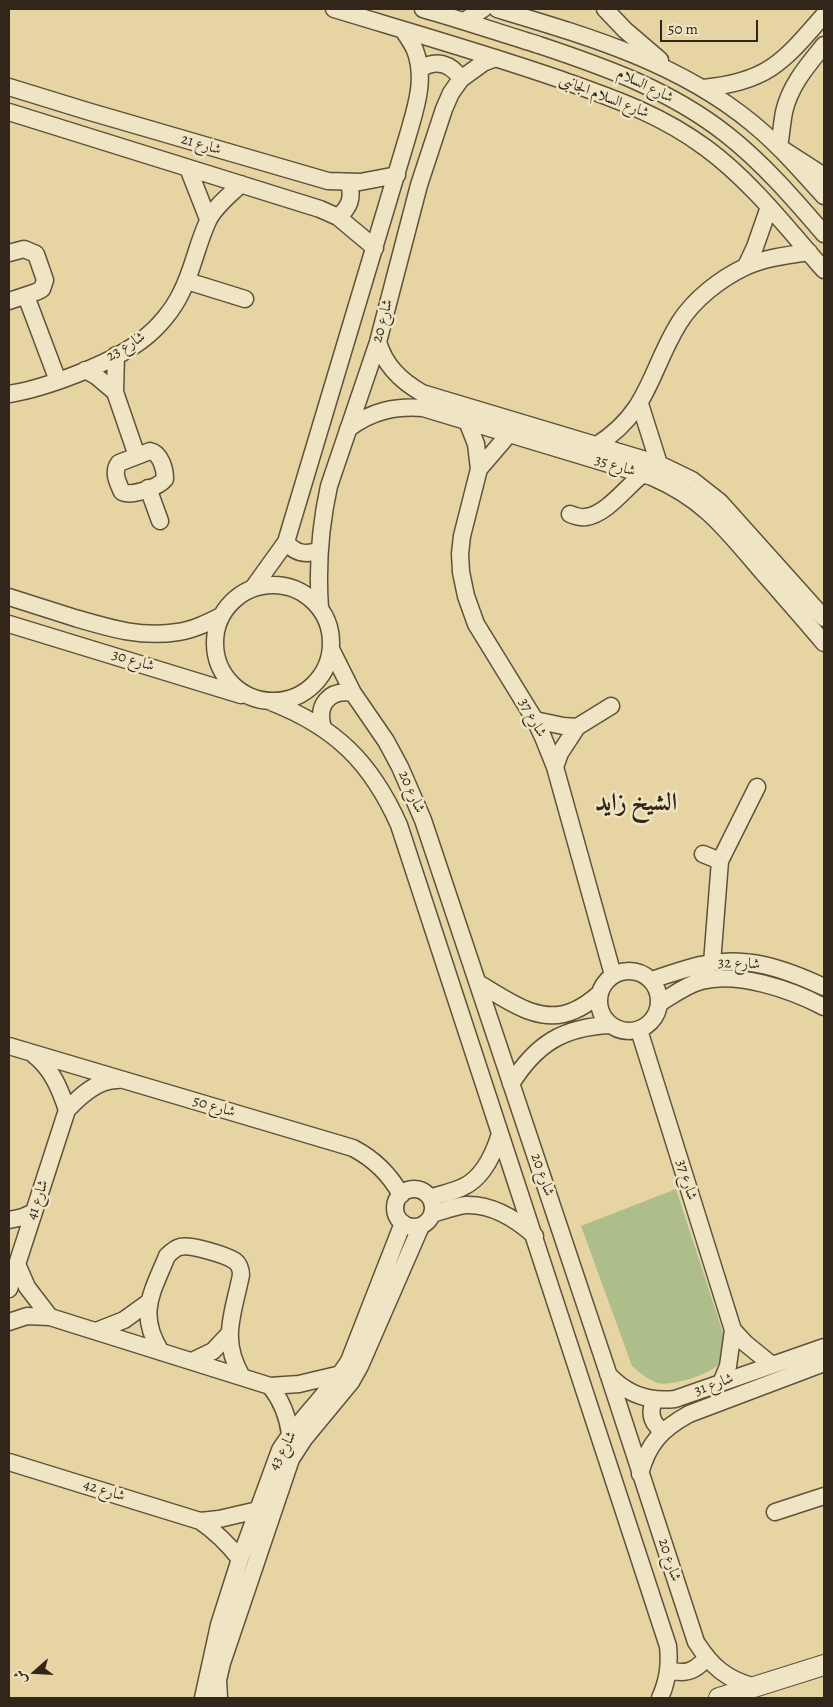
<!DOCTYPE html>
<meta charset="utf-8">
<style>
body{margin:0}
#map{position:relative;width:833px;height:1707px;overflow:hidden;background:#e6d5a3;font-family:Alegreya,Amiri,serif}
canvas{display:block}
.frame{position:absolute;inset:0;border:10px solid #312619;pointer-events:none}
.north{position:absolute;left:10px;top:1647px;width:50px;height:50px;-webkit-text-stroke:4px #efe4c3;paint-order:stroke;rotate:251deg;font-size:14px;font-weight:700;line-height:20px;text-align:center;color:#312619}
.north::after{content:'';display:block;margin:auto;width:18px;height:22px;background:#312619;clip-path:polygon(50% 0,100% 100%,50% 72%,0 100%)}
.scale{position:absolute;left:660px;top:20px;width:98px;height:22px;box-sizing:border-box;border:2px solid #312619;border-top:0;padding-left:6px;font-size:15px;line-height:18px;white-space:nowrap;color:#312619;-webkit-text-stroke:4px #efe4c3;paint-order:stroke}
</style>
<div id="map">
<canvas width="833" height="1707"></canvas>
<div class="frame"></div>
<div class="north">ش</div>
<div class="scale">50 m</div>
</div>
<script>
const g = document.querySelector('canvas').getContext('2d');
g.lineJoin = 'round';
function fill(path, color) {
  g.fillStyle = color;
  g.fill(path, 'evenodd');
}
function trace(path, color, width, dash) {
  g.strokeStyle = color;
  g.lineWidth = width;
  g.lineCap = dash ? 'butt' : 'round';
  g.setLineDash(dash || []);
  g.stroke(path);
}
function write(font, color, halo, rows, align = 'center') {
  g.font = font + ' Alegreya,Amiri,serif';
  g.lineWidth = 5;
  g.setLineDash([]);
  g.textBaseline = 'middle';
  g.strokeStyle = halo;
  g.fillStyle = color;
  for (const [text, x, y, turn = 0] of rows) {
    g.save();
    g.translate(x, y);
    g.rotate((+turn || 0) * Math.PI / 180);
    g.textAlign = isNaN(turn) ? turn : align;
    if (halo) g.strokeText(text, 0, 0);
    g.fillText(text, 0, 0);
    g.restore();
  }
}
const green = new Path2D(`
 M 676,1189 L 723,1333 C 722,1343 723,1355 719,1363 C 713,1374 669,1387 658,1383 C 648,1380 640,1373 632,1366 L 581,1226 Z`);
const minor = new Path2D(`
 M 334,9 C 410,32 487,54 562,80 C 615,99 660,114 706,148 C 751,181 787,228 824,270
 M 423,9 C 462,20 500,33 539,45 C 605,67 670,90 726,134 C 763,163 793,198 824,234
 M 497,9 C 587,36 678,62 752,123 C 779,145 801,171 824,196
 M 605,9 L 625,30 L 660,60
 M 464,21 L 483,9
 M 824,45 C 808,65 790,85 784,112 C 782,123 781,135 779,147 L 824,176
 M 420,69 C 436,59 451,63 461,79
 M 9,87 L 87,111 L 328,181 L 360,182 L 397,175
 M 703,88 C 768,82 784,61 824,15
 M 9,112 L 320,209 L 338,217 L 375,248
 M 188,168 L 208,219
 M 338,217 C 350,207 353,198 349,182
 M 9,253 L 24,249 L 36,254 L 45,280 L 42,289 L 36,292 L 9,301
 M 746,266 L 755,247 L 769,207
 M 187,281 L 245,299
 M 26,296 L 58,381
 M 378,342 C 385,366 401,381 422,393 L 659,464 L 692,480 L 720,502 L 824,618
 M 116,355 L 115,392 L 137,456
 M 85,370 L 96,376 L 115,392
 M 9,394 C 47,388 112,363 142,340 C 158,328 173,310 181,293 C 193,270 197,244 208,221 C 214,207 230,195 241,184
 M 640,404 L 659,464
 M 467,421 L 476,444 L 479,469 L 462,536 L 460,554 L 461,572 L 466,596 L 476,624 L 535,720 L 543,737 L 555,767 L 613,975
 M 348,429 C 371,411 395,406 423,408 L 652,477 C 703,499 724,527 759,568 C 781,593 803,618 824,643
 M 597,445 C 650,411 649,372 679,323 C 694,299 720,279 745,267 C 764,258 788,255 809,252
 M 150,451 C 161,453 165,470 165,479 C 159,487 131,497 122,492 C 118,483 112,472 119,463 Z
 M 479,469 L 509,434
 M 148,488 L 160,521
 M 570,514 C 575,516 580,518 586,517 C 607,514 626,487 643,474
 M 286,542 C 295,553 305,556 319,550
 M215 643a58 58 0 1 1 116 0a58 58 0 1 1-116 0Z
 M 253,588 L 286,542 L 408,135 C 416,107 426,79 415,50 C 412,43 407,36 403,30
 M 9,597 C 31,604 53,611 75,618 C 109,628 141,638 178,632 C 193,630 207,623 221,616
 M 320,608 C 317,566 320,527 329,486 L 378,342 L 419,185 L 444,109 L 451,93 L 461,79 L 483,63 L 496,58
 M 9,624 L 241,695
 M 331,649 L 353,693 L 386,741 L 400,767 L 423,820 L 608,1373 L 696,1642 C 712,1667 726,1679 755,1687
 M 271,702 C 335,727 371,762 399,825 L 668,1646 C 670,1665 668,1680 660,1698
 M 535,720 L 563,726 L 577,727
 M 323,728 C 316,705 329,689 353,693
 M 555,767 L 560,753 L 577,727 L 611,706
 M 703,854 L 720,861
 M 712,963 L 720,861 L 757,787
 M599 1001a30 30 0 1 1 60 0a30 30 0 1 1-60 0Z
 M 651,980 C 667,975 684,969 700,965 C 746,955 783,968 824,987
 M 478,983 C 506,999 539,1026 573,1011 C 583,1007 591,1001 599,994
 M 660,1003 C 673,995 686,985 701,981 C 737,971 792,990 824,1007
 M 639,1030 L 733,1330 L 728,1366 L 721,1383
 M 9,1046 L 353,1148 C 374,1159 389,1173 401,1195
 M 34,1055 C 52,1069 60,1089 67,1110
 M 511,1084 C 536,1044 563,1027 610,1025
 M395 1208a19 19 0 1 1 38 0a19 19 0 1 1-38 0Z
 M 430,1198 C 440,1194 453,1192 463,1187 C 483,1178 494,1153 500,1134
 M 432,1214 C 443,1211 455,1206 466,1205 C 493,1204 516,1219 535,1236
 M 9,1220 L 23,1217 L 34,1212
 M 17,1264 L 27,1287 L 50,1317
 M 9,1289 L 67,1110 C 80,1096 98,1079 118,1080
 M 9,1322 L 27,1316 L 50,1317 L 270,1386 L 299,1384 L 341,1374
 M 733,1330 L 745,1343 L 772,1365
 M 96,1331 L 124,1320 L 149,1302
 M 161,1352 C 137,1313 152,1293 167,1256 C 171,1252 175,1248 180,1247 C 190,1244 226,1255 235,1261 C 239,1264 241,1270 241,1275 C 233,1315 220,1339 242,1377
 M 192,1361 L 213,1351 L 228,1335
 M 608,1374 C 626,1394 648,1402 675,1399 L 824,1347
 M 270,1386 C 282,1401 288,1416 290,1435
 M 654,1399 C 649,1413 651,1423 663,1431
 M 9,1462 L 200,1521 C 216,1532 228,1544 240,1559
 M 640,1474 C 648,1443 662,1429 689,1414 L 824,1363
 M 775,1512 L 824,1496
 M 200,1521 L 219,1519 L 258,1510
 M 669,1670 C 685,1675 696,1671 706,1658
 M 203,1698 L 219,1625 L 240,1559 L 280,1450 C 300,1418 329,1393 349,1361 L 403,1223
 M 219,1698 L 218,1680 L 222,1663 L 291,1459 L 304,1439 L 351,1382 L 360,1366 L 421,1226`);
const tertiary = new Path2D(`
 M 719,1698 L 824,1665`);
const streetNames = [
 ["شارع السلام",645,86,26],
 ["شارع السلام الجانبى",604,97,21],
 ["شارع 21",201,145,16],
 ["شارع 20",383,321,-75],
 ["شارع 23",126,347,-32],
 ["شارع 35",615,466,17],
 ["شارع 30",133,661,17],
 ["شارع 37",532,718,61],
 ["شارع 20",411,792,66],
 ["شارع 32",739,964,2],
 ["شارع 50",214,1107,16],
 ["شارع 20",542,1175,71],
 ["شارع 37",686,1180,73],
 ["شارع 41",38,1200,-72],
 ["شارع 31",714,1385,-20],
 ["شارع 43",283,1451,-62],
 ["شارع 42",104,1491,17],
 ["شارع 20",669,1560,72]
];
const townNames = [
 ["الشيخ زايد",636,804]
];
fill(green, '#aebe8a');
trace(minor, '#5e523c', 19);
trace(tertiary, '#5e523c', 22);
trace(minor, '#efe4c3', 16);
trace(tertiary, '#efe4c3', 20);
write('15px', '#312619', '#efe4c3', streetNames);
write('bold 25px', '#312619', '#efe4c3', townNames);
</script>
